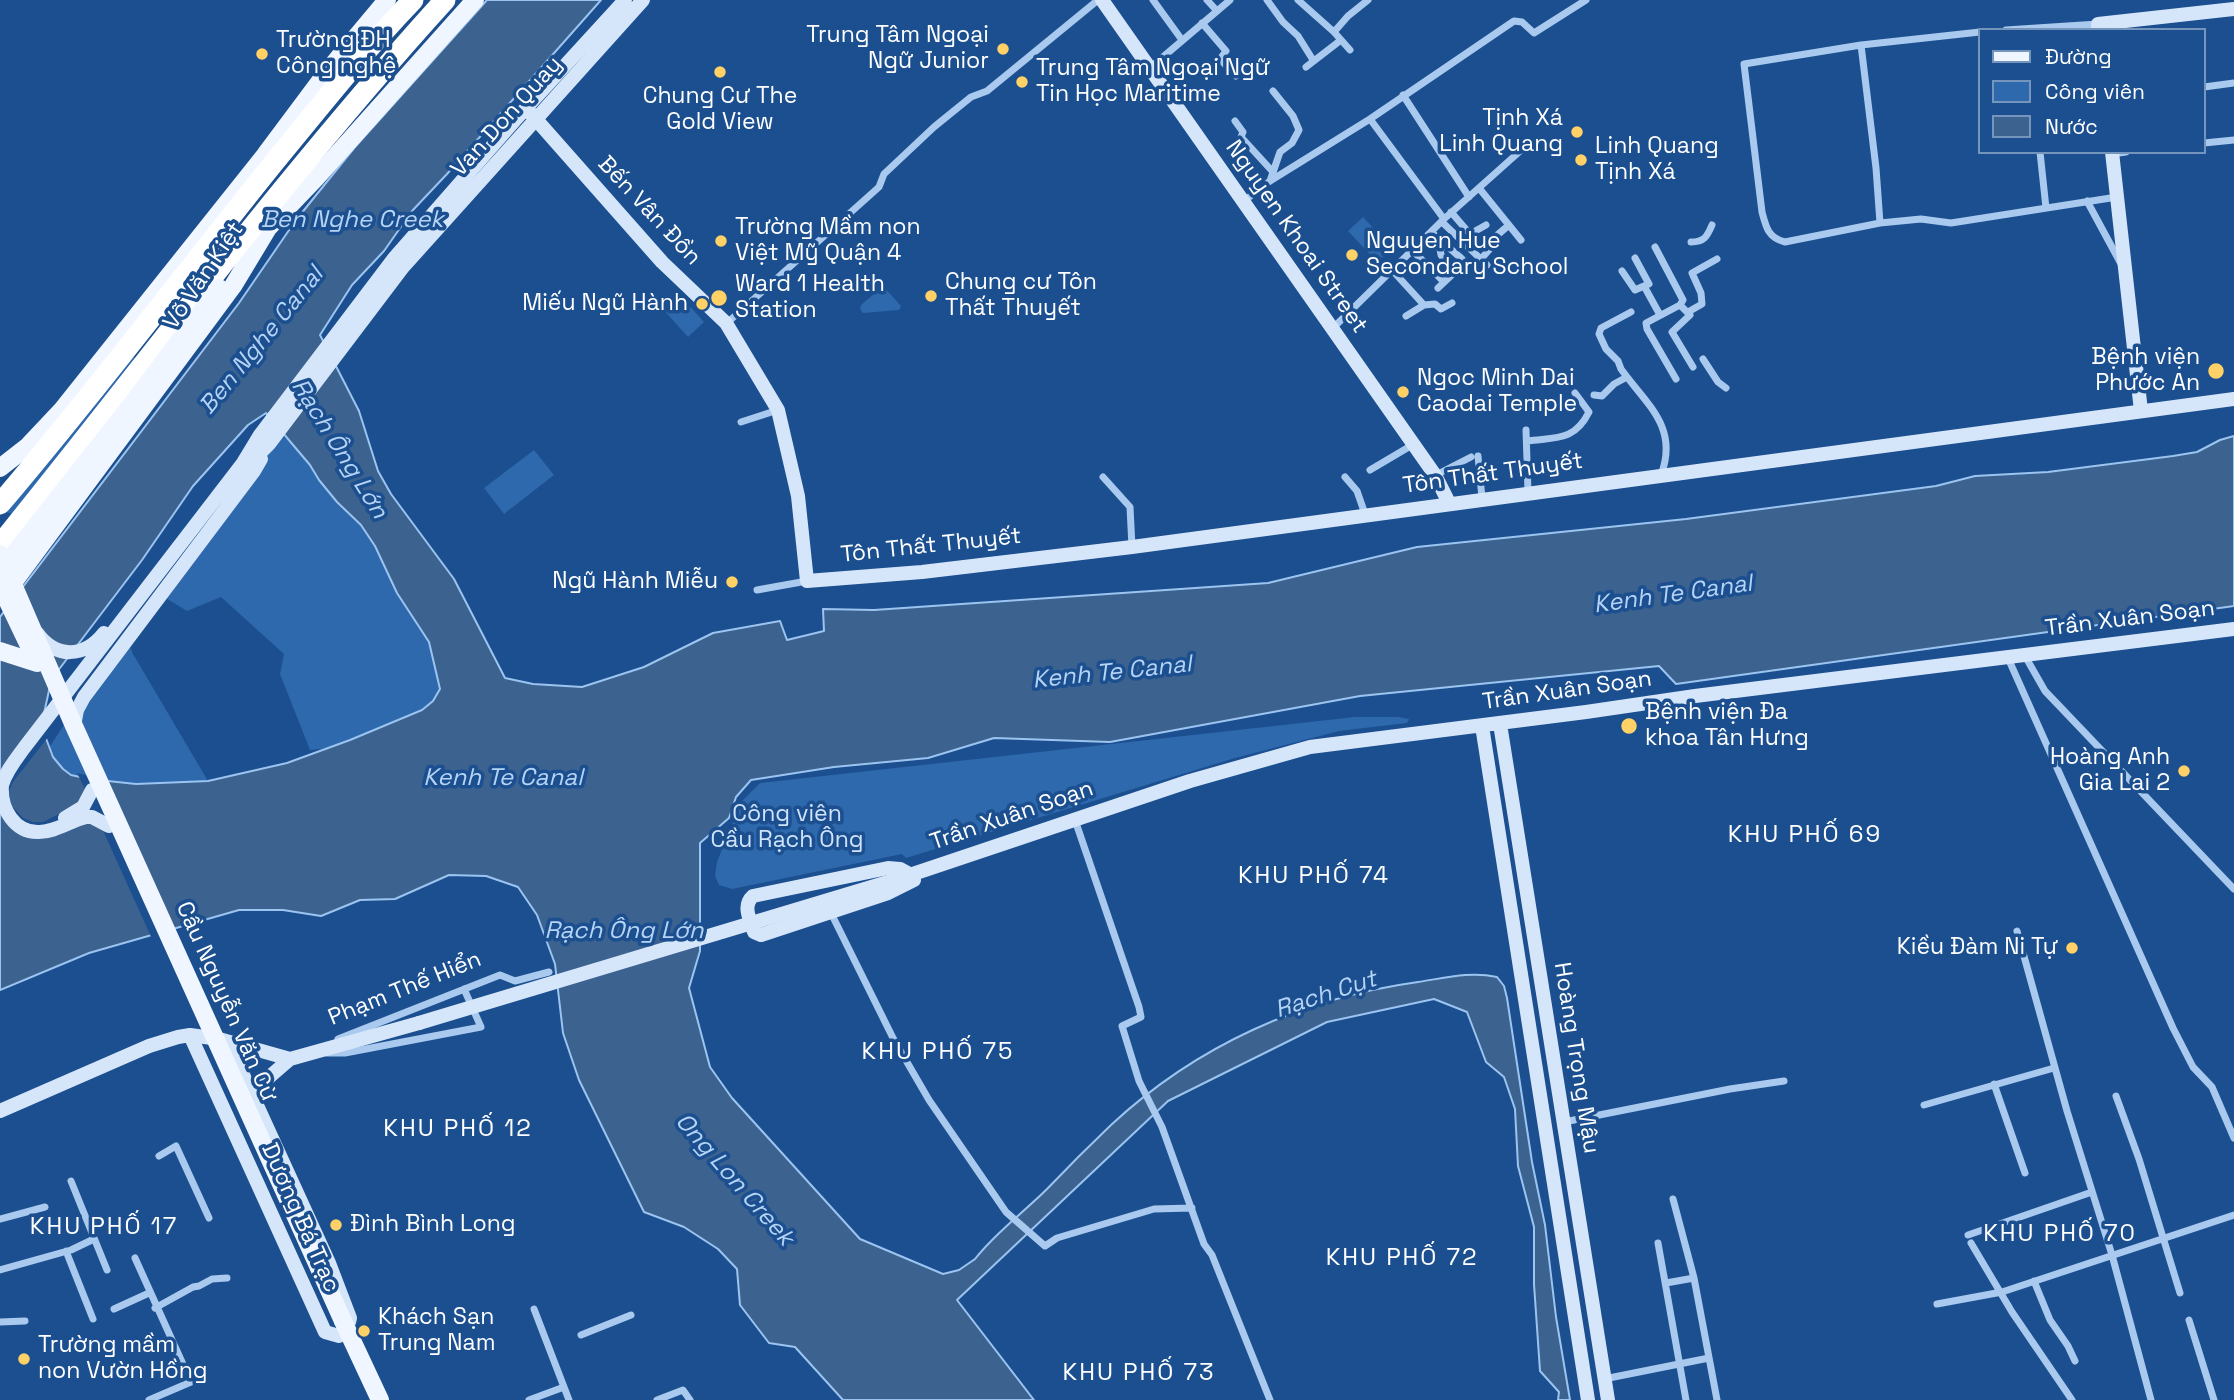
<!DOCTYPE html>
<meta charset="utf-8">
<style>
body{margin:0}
#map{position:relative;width:2234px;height:1400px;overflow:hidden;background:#1b4f8f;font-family:"Space Grotesk",sans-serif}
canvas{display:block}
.legend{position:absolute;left:1978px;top:28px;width:228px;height:126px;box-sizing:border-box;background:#1b4f8f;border:2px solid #7695bc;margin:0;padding:9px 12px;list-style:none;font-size:21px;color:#fff}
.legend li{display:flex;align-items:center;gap:14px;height:35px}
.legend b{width:35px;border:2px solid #7695bc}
</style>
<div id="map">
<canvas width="2234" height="1400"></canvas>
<ul class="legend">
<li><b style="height:9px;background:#f0f6ff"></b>Đường</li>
<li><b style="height:19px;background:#2e69ad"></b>Công viên</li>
<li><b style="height:19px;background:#3c6290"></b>Nước</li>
</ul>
</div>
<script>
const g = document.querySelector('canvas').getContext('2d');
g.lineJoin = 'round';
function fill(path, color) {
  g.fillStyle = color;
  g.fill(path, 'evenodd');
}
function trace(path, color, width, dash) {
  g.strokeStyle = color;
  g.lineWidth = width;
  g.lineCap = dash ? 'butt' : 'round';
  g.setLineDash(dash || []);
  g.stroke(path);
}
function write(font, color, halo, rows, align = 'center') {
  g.font = font + ' "Space Grotesk",sans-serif';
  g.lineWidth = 7;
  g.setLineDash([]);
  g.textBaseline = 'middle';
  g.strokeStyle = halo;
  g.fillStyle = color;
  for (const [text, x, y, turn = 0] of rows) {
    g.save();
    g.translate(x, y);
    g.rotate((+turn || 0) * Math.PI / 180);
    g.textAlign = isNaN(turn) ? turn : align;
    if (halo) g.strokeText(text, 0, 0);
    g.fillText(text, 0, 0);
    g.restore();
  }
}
const green = new Path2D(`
 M 1363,217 L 1392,248 L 1377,262 L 1348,231 Z
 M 883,286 L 901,306 L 899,310 L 863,313 L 860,309 L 861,305 Z
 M 677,292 L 704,322 L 688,337 L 661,307 Z
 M 133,357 L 136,358 L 12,514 L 6,512 Z
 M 278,433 L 292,443 L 310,465 L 319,480 L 337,502 L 361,525 L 375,546 L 397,593 L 429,642 L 440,689 L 433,701 L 422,709 L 329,748 L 310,750 L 280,674 L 284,654 L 221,597 L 187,611 L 164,597 Z
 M 534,450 L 554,475 L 504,514 L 484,488 Z
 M 126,637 L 133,654 L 208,781 C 172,784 102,790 70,774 C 59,768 54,758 49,748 L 85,692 Z
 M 1355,717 L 1398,717 L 1409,719 L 1407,723 L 1339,731 L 1235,758 L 906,858 L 902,854 L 732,889 L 719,885 L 715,876 L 717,862 L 741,802 L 760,783 Z`);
const water = new Path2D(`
 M 487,0 L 601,0 L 447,174 L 412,211 L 384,251 L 352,285 L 320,335 L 359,411 L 378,471 L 391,494 L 454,579 L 505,678 L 533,684 L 582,687 L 644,667 L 713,633 L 780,621 L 787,640 L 824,631 L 823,609 L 874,610 L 1268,583 L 1417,547 L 1686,519 L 1936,486 L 1975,476 L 2048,472 L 2173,456 L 2197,452 L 2220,440 L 2234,436 L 2234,606 L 1676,684 L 1659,666 L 1360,696 L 1110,742 L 994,738 L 928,758 L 834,767 L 751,780 L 736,797 L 729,818 L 700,843 L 700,951 L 689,988 L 710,1067 L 732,1098 L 860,1239 L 943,1274 L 959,1270 L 975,1259 C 995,1233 1024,1212 1047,1189 C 1068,1167 1089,1146 1111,1125 C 1197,1045 1303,998 1418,982 C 1445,978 1470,971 1497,977 L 1504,986 L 1507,998 L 1532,1162 L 1545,1225 L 1556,1317 L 1570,1400 L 1558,1400 L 1559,1392 L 1540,1371 L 1534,1284 L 1534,1227 L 1518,1166 L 1515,1109 L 1504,1077 L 1486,1062 L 1467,1012 L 1434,999 L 1327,1022 L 1168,1101 L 957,1300 L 1034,1400 L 843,1400 L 795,1347 L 769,1343 L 740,1305 L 737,1269 L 718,1249 L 684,1227 L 644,1212 L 579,1080 L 563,1033 L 555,964 L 537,915 L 518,887 L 486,876 L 449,875 L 395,899 L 360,900 L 321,916 L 283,910 L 239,910 L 89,953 L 0,990 L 0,617 L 239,303 L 296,220 L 355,147 ZM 266,413 L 310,465 L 319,480 L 337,502 L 361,525 L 375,546 L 397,593 L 429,642 L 440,689 L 433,701 L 422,710 L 350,740 L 287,763 L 208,781 L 136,784 L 89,779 L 71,775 L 63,769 L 53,757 L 44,733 L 43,718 L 50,686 L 57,672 L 142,560 L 193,486 L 248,425 Z`);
const pier = new Path2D(`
 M 47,722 L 49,736 L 13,782 L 9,791 L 11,805 L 23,818 L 33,822 L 43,822 L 75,806 L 85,789 L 77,773 L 90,776 L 174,933 L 152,939 L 101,826 L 90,820 L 21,832 L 0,777 Z`);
const street = new Path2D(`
 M 1153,0 L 1182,40
 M 1207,0 L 1217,11
 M 1267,0 L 1283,22 L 1298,36 L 1313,60
 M 1298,0 L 1334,32 L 1350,50
 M 1202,23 L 1226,51 L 1220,59 L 1236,76
 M 2006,30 L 2098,24
 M 1334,32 L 1348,16 L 1368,0
 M 1980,32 L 1861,45 L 1744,64 L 1762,212 C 1766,227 1768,238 1785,242 L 1880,223 L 1921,219 L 1951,223 L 2117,197
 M 1861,45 L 1876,168 L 1880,223
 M 1306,67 L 1341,40
 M 1150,68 L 1230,0
 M 2204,87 L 2234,83
 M 1403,95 L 1469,197
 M 1370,119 L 1444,219
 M 1235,121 L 1243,132 L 1241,137 L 1273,172
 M 2204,143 L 2234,140
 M 2040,152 L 2046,208
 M 2112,154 L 2126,152
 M 1270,181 L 1280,152 L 1292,143 L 1299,130 L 1293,116 L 1273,91
 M 1479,188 L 1521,240
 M 1244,201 L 1270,181 L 1370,119 L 1514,21 L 1522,22 L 1534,33 L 1586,0
 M 2087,201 L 2120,262
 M 1451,212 L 1470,234 L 1486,225
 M 1442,222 L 1487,265
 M 1431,232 L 1462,259
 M 1691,242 C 1704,242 1707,237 1712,225
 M 1655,247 L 1683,300 L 1680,305 L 1646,323 L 1647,329 L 1676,379
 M 1412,250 L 1444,282
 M 1635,258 L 1649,284 L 1644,286 L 1660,315
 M 1481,259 L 1496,242 L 1495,237 L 1509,225
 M 1392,270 L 1424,305
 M 1622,271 L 1635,290 L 1644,286
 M 1438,288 L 1456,271 L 1441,255 L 1440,249 L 1445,246
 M 1680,305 L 1690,315 L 1672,332 L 1693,367
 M 1631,312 L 1601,328 L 1599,334 L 1606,349 L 1618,361 L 1621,369 C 1647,405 1679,427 1661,475
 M 1688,312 L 1702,304 L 1701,293 L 1692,273 L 1717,259
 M 1406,316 L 1424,305 L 1435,304 L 1441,309 L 1452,303
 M 727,323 L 879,187 L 884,174 L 934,127 L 971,97 L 987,91 L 1098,0
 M 1333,328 L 1444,219 L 1528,144
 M 1703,359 L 1718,382 L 1726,388
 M 1594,395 L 1602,396 L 1614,384 L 1627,377
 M 741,422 L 778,410
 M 1526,430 L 1528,492
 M 1527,441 C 1555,437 1574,442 1589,412 L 1575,393
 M 1478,456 L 1482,498
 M 1370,470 L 1414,444
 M 1436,475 L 1471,457
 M 1103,477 L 1130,507 L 1132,547
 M 1345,477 L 1357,491 L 1365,514
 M 757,590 L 807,581
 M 2025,656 L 2045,691 L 2234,889
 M 2008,658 L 2173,1028 L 2193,1067 L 2212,1087 L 2234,1138
 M 1075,820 L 1139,1007 L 1141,1017 L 1122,1026 L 1139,1081 L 1162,1127 L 1204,1244 L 1212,1255 L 1270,1400
 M 831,913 L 893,1038 L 929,1100 L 1006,1212 L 1045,1246 L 1057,1238 L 1154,1209 L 1192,1208
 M 2017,931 L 2067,1111 L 2112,1255 L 2151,1400
 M 338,1039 L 500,975 L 515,981 L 549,972
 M 327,1053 L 345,1053 L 481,1027 L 464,989
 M 1994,1084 L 2025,1173
 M 2116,1096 L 2139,1159 L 2180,1293
 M 1924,1105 L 2054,1068
 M 1564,1122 L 1730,1089 L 1784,1081
 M 159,1156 L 176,1146 L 209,1218
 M 71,1181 L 107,1270
 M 1673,1199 L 1694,1278 L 1717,1400
 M 0,1219 L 45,1207
 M 1968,1235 L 2092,1192
 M 1658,1243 L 1686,1400
 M 1971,1243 L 2012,1312 L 2072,1400
 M 66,1251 L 93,1319
 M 135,1258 L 191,1382 L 149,1400
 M 0,1270 L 71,1250 L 94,1239
 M 2034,1281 L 2050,1320 L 2068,1346 L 2075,1361
 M 1666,1283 L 1694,1278
 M 1937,1304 L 2002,1292 L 2234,1215
 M 155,1308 L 193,1287 L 199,1286 L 212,1279 L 227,1278
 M 114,1309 L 149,1293
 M 534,1309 L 569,1400
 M 2189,1320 L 2214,1400
 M 0,1322 L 25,1321
 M 581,1335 L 631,1315
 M 1604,1379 L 1709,1358
 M 529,1400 L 564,1387
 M 657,1400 L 683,1390 L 690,1400`);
const secondary = new Path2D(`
 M 1102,0 L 1435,475 L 1449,503
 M 2098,30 L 2098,24 L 2234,9
 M 526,108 L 662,262 L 726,323 L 778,410 L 798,496 L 807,581 L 922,572 L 1132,547 L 2234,399
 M 2112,152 L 2141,411
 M 248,465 L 269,444 L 403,267 L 643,0
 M 37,633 C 56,659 84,658 104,633
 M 1500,724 L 1608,1400
 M 74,726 L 77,710 L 84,697 L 254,471 L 261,459
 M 1482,726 L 1588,1400
 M 65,818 L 83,807 L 92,790
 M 109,826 L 92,817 L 86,817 C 70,821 55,832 39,832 C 15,833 0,809 2,785 C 6,771 16,759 24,748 L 243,463 L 260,435 L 395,257 L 516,119 L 625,0
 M 911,875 L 900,869 L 888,868 L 753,896 C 742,906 750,919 754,932 L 761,935 L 888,893 L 914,880
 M 898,879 L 1190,781 L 1310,747 L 1586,712 L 1695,696 L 2234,629
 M 190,1035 L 325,1332 L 339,1336
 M 228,1042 L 329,1263 L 350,1318 L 349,1322
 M 252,1098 L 268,1078 L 290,1059
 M 0,1111 L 149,1046 L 178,1037 L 190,1035 L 219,1039 L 290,1059 L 419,1023`);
const primary = new Path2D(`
 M 0,468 L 28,446 L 61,411 L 265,155 L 330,68 L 387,0
 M 4,595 L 233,286 L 268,228 L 316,178 L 475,0
 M 0,651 L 37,663
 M 343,1321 L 380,1400`);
const highway = new Path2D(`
 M 0,504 C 94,394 181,278 272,165 C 318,109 363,52 413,0
 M 0,545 C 147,363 287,174 445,0`);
const secondaryBridge = new Path2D(`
 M 419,1023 L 898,879`);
const primaryBridge = new Path2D(`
 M 0,554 L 74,726 L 343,1321
 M 8,572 L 16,551 L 135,400 L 219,288
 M 0,585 L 30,648`);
const markers = [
 [1003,49,7,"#ffd166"],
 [262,54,7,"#ffd166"],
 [720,72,7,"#ffd166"],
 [1022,82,7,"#ffd166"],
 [1577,132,7,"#ffd166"],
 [1581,160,7,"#ffd166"],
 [721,241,7,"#ffd166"],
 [1352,255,7,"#ffd166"],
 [931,296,7,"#ffd166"],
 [719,298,9,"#ffd166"],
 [702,304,7,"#ffd166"],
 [2216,371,9,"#ffd166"],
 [1403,392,7,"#ffd166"],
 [732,582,7,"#ffd166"],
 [1629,726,9,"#ffd166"],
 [2184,771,7,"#ffd166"],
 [2072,948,7,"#ffd166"],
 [336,1225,7,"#ffd166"],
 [364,1331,7,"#ffd166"],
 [24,1359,7,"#ffd166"]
];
const poiNames = [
 ["Trung Tâm Ngoại",989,36,"right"],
 ["Ngữ Junior",989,62,"right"],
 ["Trường ĐH",276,41],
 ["Công nghệ",276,67],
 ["Trung Tâm Ngoại Ngữ",1036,69],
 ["Tin Học Maritime",1036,95],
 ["Chung Cư The",720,97,"center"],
 ["Gold View",720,123,"center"],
 ["Tịnh Xá",1563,119,"right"],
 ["Linh Quang",1563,145,"right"],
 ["Linh Quang",1595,147],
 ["Tịnh Xá",1595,173],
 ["Trường Mầm non",735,228],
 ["Việt Mỹ Quận 4",735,254],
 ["Nguyen Hue",1366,242],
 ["Secondary School",1366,268],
 ["Chung cư Tôn",945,283],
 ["Thất Thuyết",945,309],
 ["Ward 1 Health",735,285],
 ["Station",735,311],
 ["Miếu Ngũ Hành",688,304,"right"],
 ["Bệnh viện",2200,358,"right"],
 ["Phước An",2200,384,"right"],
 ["Ngoc Minh Dai",1417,379],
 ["Caodai Temple",1417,405],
 ["Ngũ Hành Miễu",718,582,"right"],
 ["Bệnh viện Đa",1645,713],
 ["khoa Tân Hưng",1645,739],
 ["Hoàng Anh",2170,758,"right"],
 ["Gia Lai 2",2170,784,"right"],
 ["Kiều Đàm Ni Tự",2058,948,"right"],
 ["Đình Bình Long",350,1225],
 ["Khách Sạn",378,1318],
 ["Trung Nam",378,1344],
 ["Trường mầm",38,1346],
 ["non Vườn Hồng",38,1372]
];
const streetNames = [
 ["Van Don Quay",507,117,-48],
 ["Bến Vân Đồn",649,211,47],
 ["Nguyen Khoai Street",1296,237,55],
 ["Võ Văn Kiệt",204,276,-56],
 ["Tôn Thất Thuyết",1493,474,-8],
 ["Tôn Thất Thuyết",931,546,-6],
 ["Trần Xuân Soạn",2130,619,-7],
 ["Trần Xuân Soạn",1567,691,-8],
 ["Trần Xuân Soạn",1012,816,-19],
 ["Phạm Thế Hiển",405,989,-22],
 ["Cầu Nguyễn Văn Cừ",226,1002,66],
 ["Hoàng Trọng Mậu",1576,1058,81],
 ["Dương Bá Trạc",300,1218,66]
];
const parkNames = [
 ["Công viên",787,815],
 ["Cầu Rạch Ông",787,841]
];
const waterNames = [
 ["Ben Nghe Creek",352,220],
 ["Ben Nghe Canal",262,341,-51],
 ["Rạch Ông Lớn",339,449,58],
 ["Kenh Te Canal",1673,595,-8],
 ["Kenh Te Canal",1112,673,-6],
 ["Kenh Te Canal",503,778],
 ["Rạch Ông Lớn",624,931],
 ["Rạch Cụt",1326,995,-18],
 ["Ong Lon Creek",734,1180,49]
];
const neighbourhoodNames = [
 ["KHU PHỐ 69",1805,835],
 ["KHU PHỐ 74",1314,876],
 ["KHU PHỐ 75",938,1052],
 ["KHU PHỐ 12",458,1129],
 ["KHU PHỐ 17",104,1227],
 ["KHU PHỐ 70",2060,1234],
 ["KHU PHỐ 72",1402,1258],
 ["KHU PHỐ 73",1139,1373]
];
fill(green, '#2e69ad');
fill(water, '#3c6290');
trace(water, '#9cc4f0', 2);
fill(pier, '#1b4f8f');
trace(street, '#a9c9ee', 7);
trace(secondary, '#d6e6fa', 14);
trace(primary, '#f0f6ff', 18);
trace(highway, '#fff', 21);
trace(secondaryBridge, '#d6e6fa', 14);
trace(primaryBridge, '#f0f6ff', 18);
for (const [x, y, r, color] of markers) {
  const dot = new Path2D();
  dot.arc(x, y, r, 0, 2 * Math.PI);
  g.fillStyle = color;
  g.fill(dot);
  trace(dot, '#1b4f8f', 2.5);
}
write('23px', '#fff', '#1b4f8f', poiNames, 'left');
write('23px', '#fff', '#1b4f8f', streetNames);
write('23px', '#cfe3fa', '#1b4f8f', parkNames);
write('italic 24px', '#b5d3f5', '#1b4f8f', waterNames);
g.letterSpacing = '2px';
write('24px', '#fff', '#1b4f8f', neighbourhoodNames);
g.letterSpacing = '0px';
</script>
